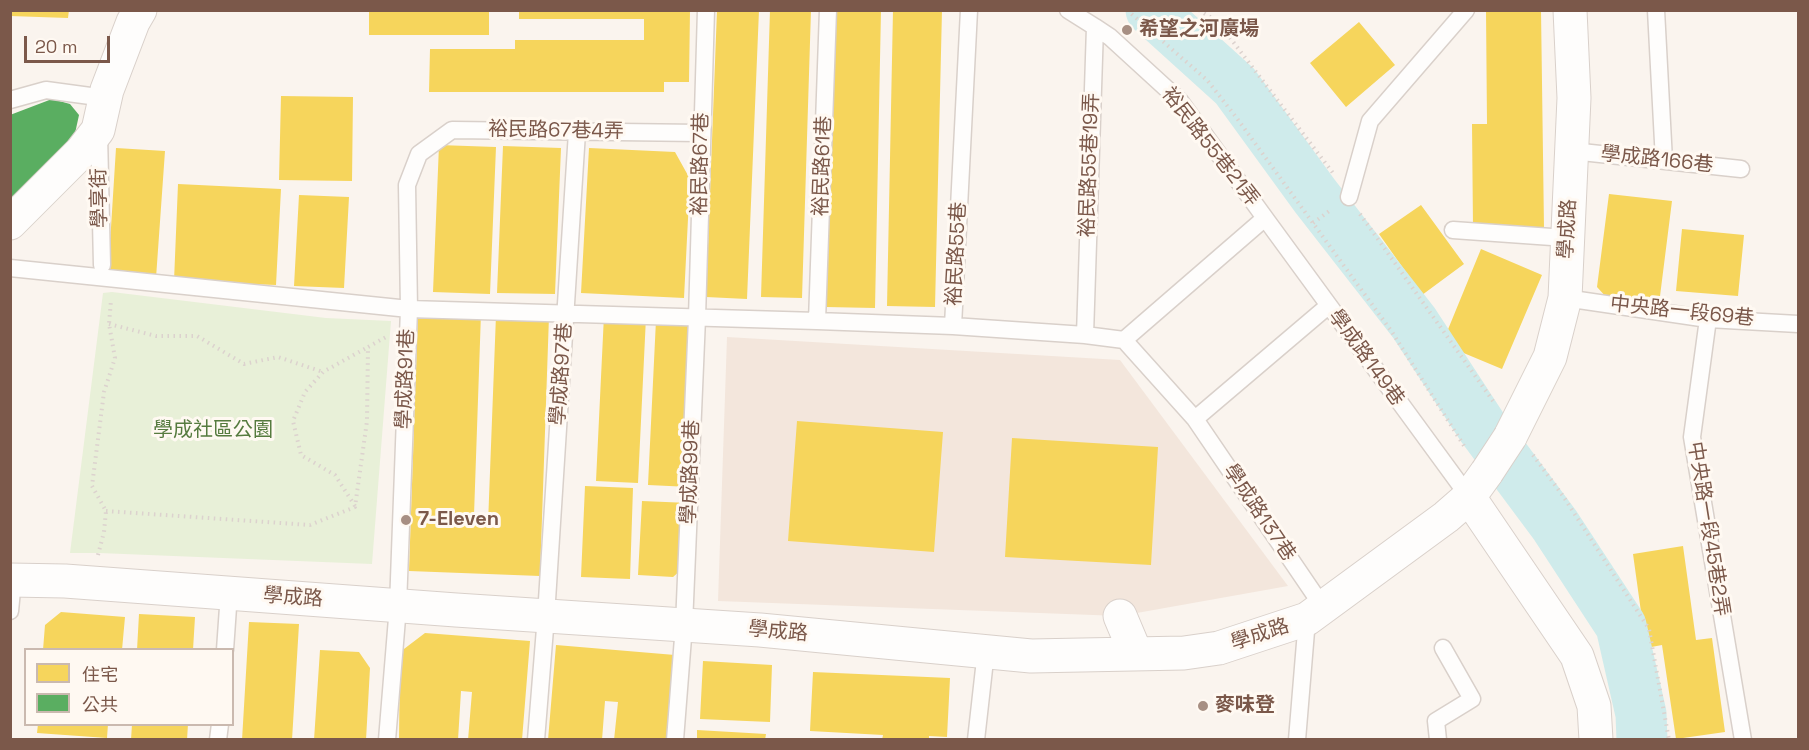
<!DOCTYPE html>
<meta charset="utf-8">
<style>
body{margin:0}
#map{position:relative;width:1809px;height:750px;overflow:hidden;background:#faf4ee;font-family:"Space Grotesk","Noto Sans TC",sans-serif}
canvas{display:block}
.frame{position:absolute;inset:0;border:12px solid #7b584a;pointer-events:none}
.legend{position:absolute;left:24px;top:648px;width:210px;height:78px;box-sizing:border-box;background:#fff9f2;border:2px solid #cab9af;margin:0;padding:8px 10px;list-style:none;font-size:18px;color:#7b584a}
.legend li{display:flex;align-items:center;gap:12px;height:30px}
.legend b{width:30px;border:2px solid #cab9af}
.scale{position:absolute;left:24px;top:36px;width:86px;height:27px;box-sizing:border-box;border:3px solid #7b584a;border-top:0;padding-left:8px;font-size:18px;line-height:21px;white-space:nowrap;color:#7b584a;-webkit-text-stroke:4px #fff9f2;paint-order:stroke}
</style>
<div id="map">
<canvas width="1809" height="750"></canvas>
<div class="frame"></div>
<ul class="legend">
<li><b style="height:16px;background:#f6d55c"></b>住宅</li>
<li><b style="height:16px;background:#5aae61"></b>公共</li>
</ul>
<div class="scale">20 m</div>
</div>
<script>
const g = document.querySelector('canvas').getContext('2d');
g.lineJoin = 'round';
function fill(path, color) {
  g.fillStyle = color;
  g.fill(path, 'evenodd');
}
function trace(path, color, width, dash) {
  g.strokeStyle = color;
  g.lineWidth = width;
  g.lineCap = dash ? 'butt' : 'round';
  g.setLineDash(dash || []);
  g.stroke(path);
}
function write(font, color, halo, rows, align = 'center') {
  g.font = font + ' "Space Grotesk","Noto Sans TC",sans-serif';
  g.lineWidth = 6;
  g.setLineDash([]);
  g.textBaseline = 'middle';
  g.strokeStyle = halo;
  g.fillStyle = color;
  for (const [text, x, y, turn = 0] of rows) {
    g.save();
    g.translate(x, y);
    g.rotate((+turn || 0) * Math.PI / 180);
    g.textAlign = isNaN(turn) ? turn : align;
    if (halo) g.strokeText(text, 0, 0);
    g.fillText(text, 0, 0);
    g.restore();
  }
}
const residential = new Path2D(`
 M 727,337 L 1120,360 L 1288,586 L 1120,616 L 718,601 Z`);
const green = new Path2D(`
 M 112,292 L 326,318 L 391,321 L 372,564 L 99,553 L 70,553 L 103,293 Z`);
const homes = new Path2D(`
 M 10,10 L 69,10 L 68,18 L 10,16 Z
 M 369,10 L 489,10 L 489,35 L 369,35 Z
 M 519,10 L 690,10 L 689,82 L 664,82 L 664,92 L 429,92 L 430,49 L 515,49 L 515,40 L 644,40 L 644,19 L 519,19 Z
 M 717,10 L 759,10 L 747,299 L 706,297 Z
 M 770,10 L 811,10 L 802,298 L 761,297 Z
 M 832,10 L 881,10 L 875,308 L 826,307 Z
 M 893,10 L 942,10 L 935,307 L 887,306 Z
 M 1486,10 L 1541,10 L 1544,228 L 1473,228 L 1472,124 L 1487,124 Z
 M 1359,22 L 1395,65 L 1346,107 L 1310,63 Z
 M 281,96 L 353,97 L 352,181 L 279,180 Z
 M 439,145 L 496,147 L 490,294 L 433,292 Z
 M 503,146 L 561,148 L 555,294 L 497,293 Z
 M 116,148 L 165,151 L 156,278 L 108,275 Z
 M 589,148 L 675,152 L 690,179 L 684,298 L 581,293 Z
 M 178,184 L 281,189 L 276,285 L 174,281 Z
 M 1609,194 L 1672,201 L 1659,304 L 1607,298 L 1597,287 Z
 M 299,195 L 349,197 L 344,288 L 294,286 Z
 M 1421,205 L 1464,264 L 1422,295 L 1379,234 Z
 M 1682,229 L 1744,235 L 1738,296 L 1676,291 Z
 M 1481,249 L 1542,275 L 1502,369 L 1442,344 Z
 M 418,311 L 481,313 L 474,515 L 452,514 L 452,522 L 488,524 L 496,315 L 549,316 L 540,576 L 409,571 Z
 M 604,315 L 646,317 L 638,483 L 596,481 Z
 M 656,320 L 698,321 L 690,487 L 648,485 Z
 M 797,421 L 943,432 L 934,552 L 788,541 Z
 M 1012,438 L 1158,447 L 1151,565 L 1005,557 Z
 M 585,486 L 633,488 L 630,579 L 581,577 Z
 M 642,501 L 689,503 L 688,564 L 673,577 L 638,575 Z
 M 1683,546 L 1696,640 L 1712,638 L 1725,732 L 1676,739 L 1662,645 L 1646,648 L 1633,554 Z
 M 61,612 L 125,617 L 122,650 L 43,650 L 45,625 Z
 M 139,614 L 195,617 L 193,650 L 137,650 Z
 M 249,622 L 299,624 L 292,740 L 242,740 Z
 M 425,633 L 530,641 L 522,740 L 468,740 L 472,692 L 461,691 L 458,740 L 399,740 L 400,652 Z
 M 556,645 L 675,655 L 667,740 L 614,740 L 618,702 L 605,701 L 602,740 L 548,740 Z
 M 320,650 L 359,652 L 370,668 L 366,740 L 314,740 Z
 M 703,661 L 772,665 L 770,722 L 700,719 Z
 M 813,672 L 950,678 L 947,737 L 929,736 L 929,740 L 882,740 L 883,735 L 810,731 Z
 M 38,724 L 108,724 L 107,738 L 37,733 Z
 M 132,724 L 188,724 L 187,740 L 131,740 Z
 M 697,730 L 766,734 L 765,740 L 697,740 Z`);
const public = new Path2D(`
 M 52,99 L 70,104 L 79,115 L 74,138 L 14,198 L 10,194 L 10,115 Z`);
const river = new Path2D(`
 M 1151,10 L 1235,86 L 1315,196 L 1414,323 L 1482,427 L 1555,525 L 1621,626 L 1641,714 L 1642,740`);
const path = new Path2D(`
 M 1127,10 L 1207,80 L 1236,117 L 1392,332 L 1466,449
 M 1199,10 L 1218,22 L 1333,173
 M 1360,214 L 1493,401
 M 1313,223 L 1332,209
 M 109,324 L 156,336 L 197,336 L 244,364 L 278,357 L 323,372
 M 1533,455 L 1563,496 L 1649,629 L 1669,740
 M 355,506 L 335,475 L 301,455 L 293,421 L 305,392 L 323,372 L 368,347
 M 106,511 L 310,525 L 355,507 L 367,421 L 368,347 L 386,337
 M 98,555 L 104,532 L 106,511 L 92,486 L 104,392 L 115,358 L 109,324 L 111,300`);
const lane = new Path2D(`
 M 969,10 L 953,326 L 1085,335 L 1124,340
 M 1068,10 L 1095,27 L 1085,335
 M 1656,10 L 1664,161
 M 1095,27 L 1110,37 L 1180,101 L 1265,218 L 1124,340
 M 10,100 L 46,90 L 105,98
 M 99,134 L 102,265
 M 1572,151 L 1741,169
 M 1349,197 L 1370,121 L 1466,10
 M 1265,218 L 1469,497
 M 1453,230 L 1566,238
 M 10,268 L 409,309 L 817,321 L 953,326
 M 1565,298 L 1708,319 L 1798,324
 M 1708,319 L 1692,437 L 1743,740
 M 817,321 L 828,10
 M 1124,340 L 1195,419 L 1323,607
 M 1195,419 L 1328,306
 M 10,611 L 13,580
 M 225,650 L 229,593
 M 218,740 L 220,724
 M 387,740 L 398,606 L 409,309 L 407,185 L 419,154 L 452,130 L 701,133
 M 536,740 L 546,616 L 577,132
 M 675,740 L 684,625 L 697,318 L 706,10
 M 976,740 L 986,651
 M 1297,740 L 1307,619
 M 1438,740 L 1436,721 L 1472,699 L 1443,648`);
const street = new Path2D(`
 M 10,223 L 81,152 L 98,130 L 107,90 L 133,22 L 140,10
 M 1510,437 L 1550,357 L 1565,298 L 1574,98 L 1570,10
 M 1469,497 L 1577,656 L 1594,706 L 1596,740
 M 10,580 L 65,581 L 456,610 L 760,630 L 1031,656 L 1184,653 L 1219,648 L 1307,619 L 1446,517 L 1469,497 L 1487,472
 M 1120,616 L 1136,654`);
const streetBridge = new Path2D(`
 M 1487,472 L 1510,437`);
const markers = [
 [1127,30,6,"#a78f83"],
 [406,520,6,"#a78f83"],
 [1203,706,6,"#a78f83"]
];
const poiNames = [
 ["希望之河廣場",1139,30],
 ["7-Eleven",418,520],
 ["麥味登",1215,706]
];
const streetNames = [
 ["裕民路67巷4弄",556,131,1],
 ["裕民路55巷21弄",1210,147,52],
 ["學成路166巷",1657,160,6],
 ["裕民路67巷",701,164,-89],
 ["裕民路55巷19弄",1090,165,-88],
 ["裕民路61巷",823,166,-88],
 ["學享街",100,198,-91],
 ["學成路",1568,229,-87],
 ["裕民路55巷",957,254,-87],
 ["中央路一段69巷",1682,312,6],
 ["學成路149巷",1366,358,54],
 ["學成路97巷",562,374,-86],
 ["學成路91巷",406,379,-88],
 ["學成路99巷",691,472,-88],
 ["學成路137巷",1259,513,56],
 ["中央路一段45巷2弄",1708,529,81],
 ["學成路",293,598,4],
 ["學成路",778,632,5],
 ["學成路",1260,635,-18]
];
const parkNames = [
 ["學成社區公園",213,431]
];
fill(residential, '#f3e6dc');
fill(green, '#e8f0d8');
fill(homes, '#f6d55c');
fill(public, '#5aae61');
trace(river, '#cfebeb', 51);
trace(lane, '#d9d0ca', 19);
trace(street, '#d9d0ca', 35);
trace(path, '#dcd2ce', 4, [1.5, 4.5]);
trace(lane, '#fefdfc', 16);
trace(street, '#fefdfc', 33);
trace(streetBridge, '#d9d0ca', 35, []);
trace(streetBridge, '#fefdfc', 33);
for (const [x, y, r, color] of markers) {
  const dot = new Path2D();
  dot.arc(x, y, r, 0, 2 * Math.PI);
  g.fillStyle = color;
  g.fill(dot);
  trace(dot, '#fff9f2', 2);
}
write('bold 20px', '#7b584a', '#fff9f2', poiNames, 'left');
write('20px', '#7b584a', '#fff9f2', streetNames);
write('20px', '#567b3f', '#fff9f2', parkNames);
</script>
